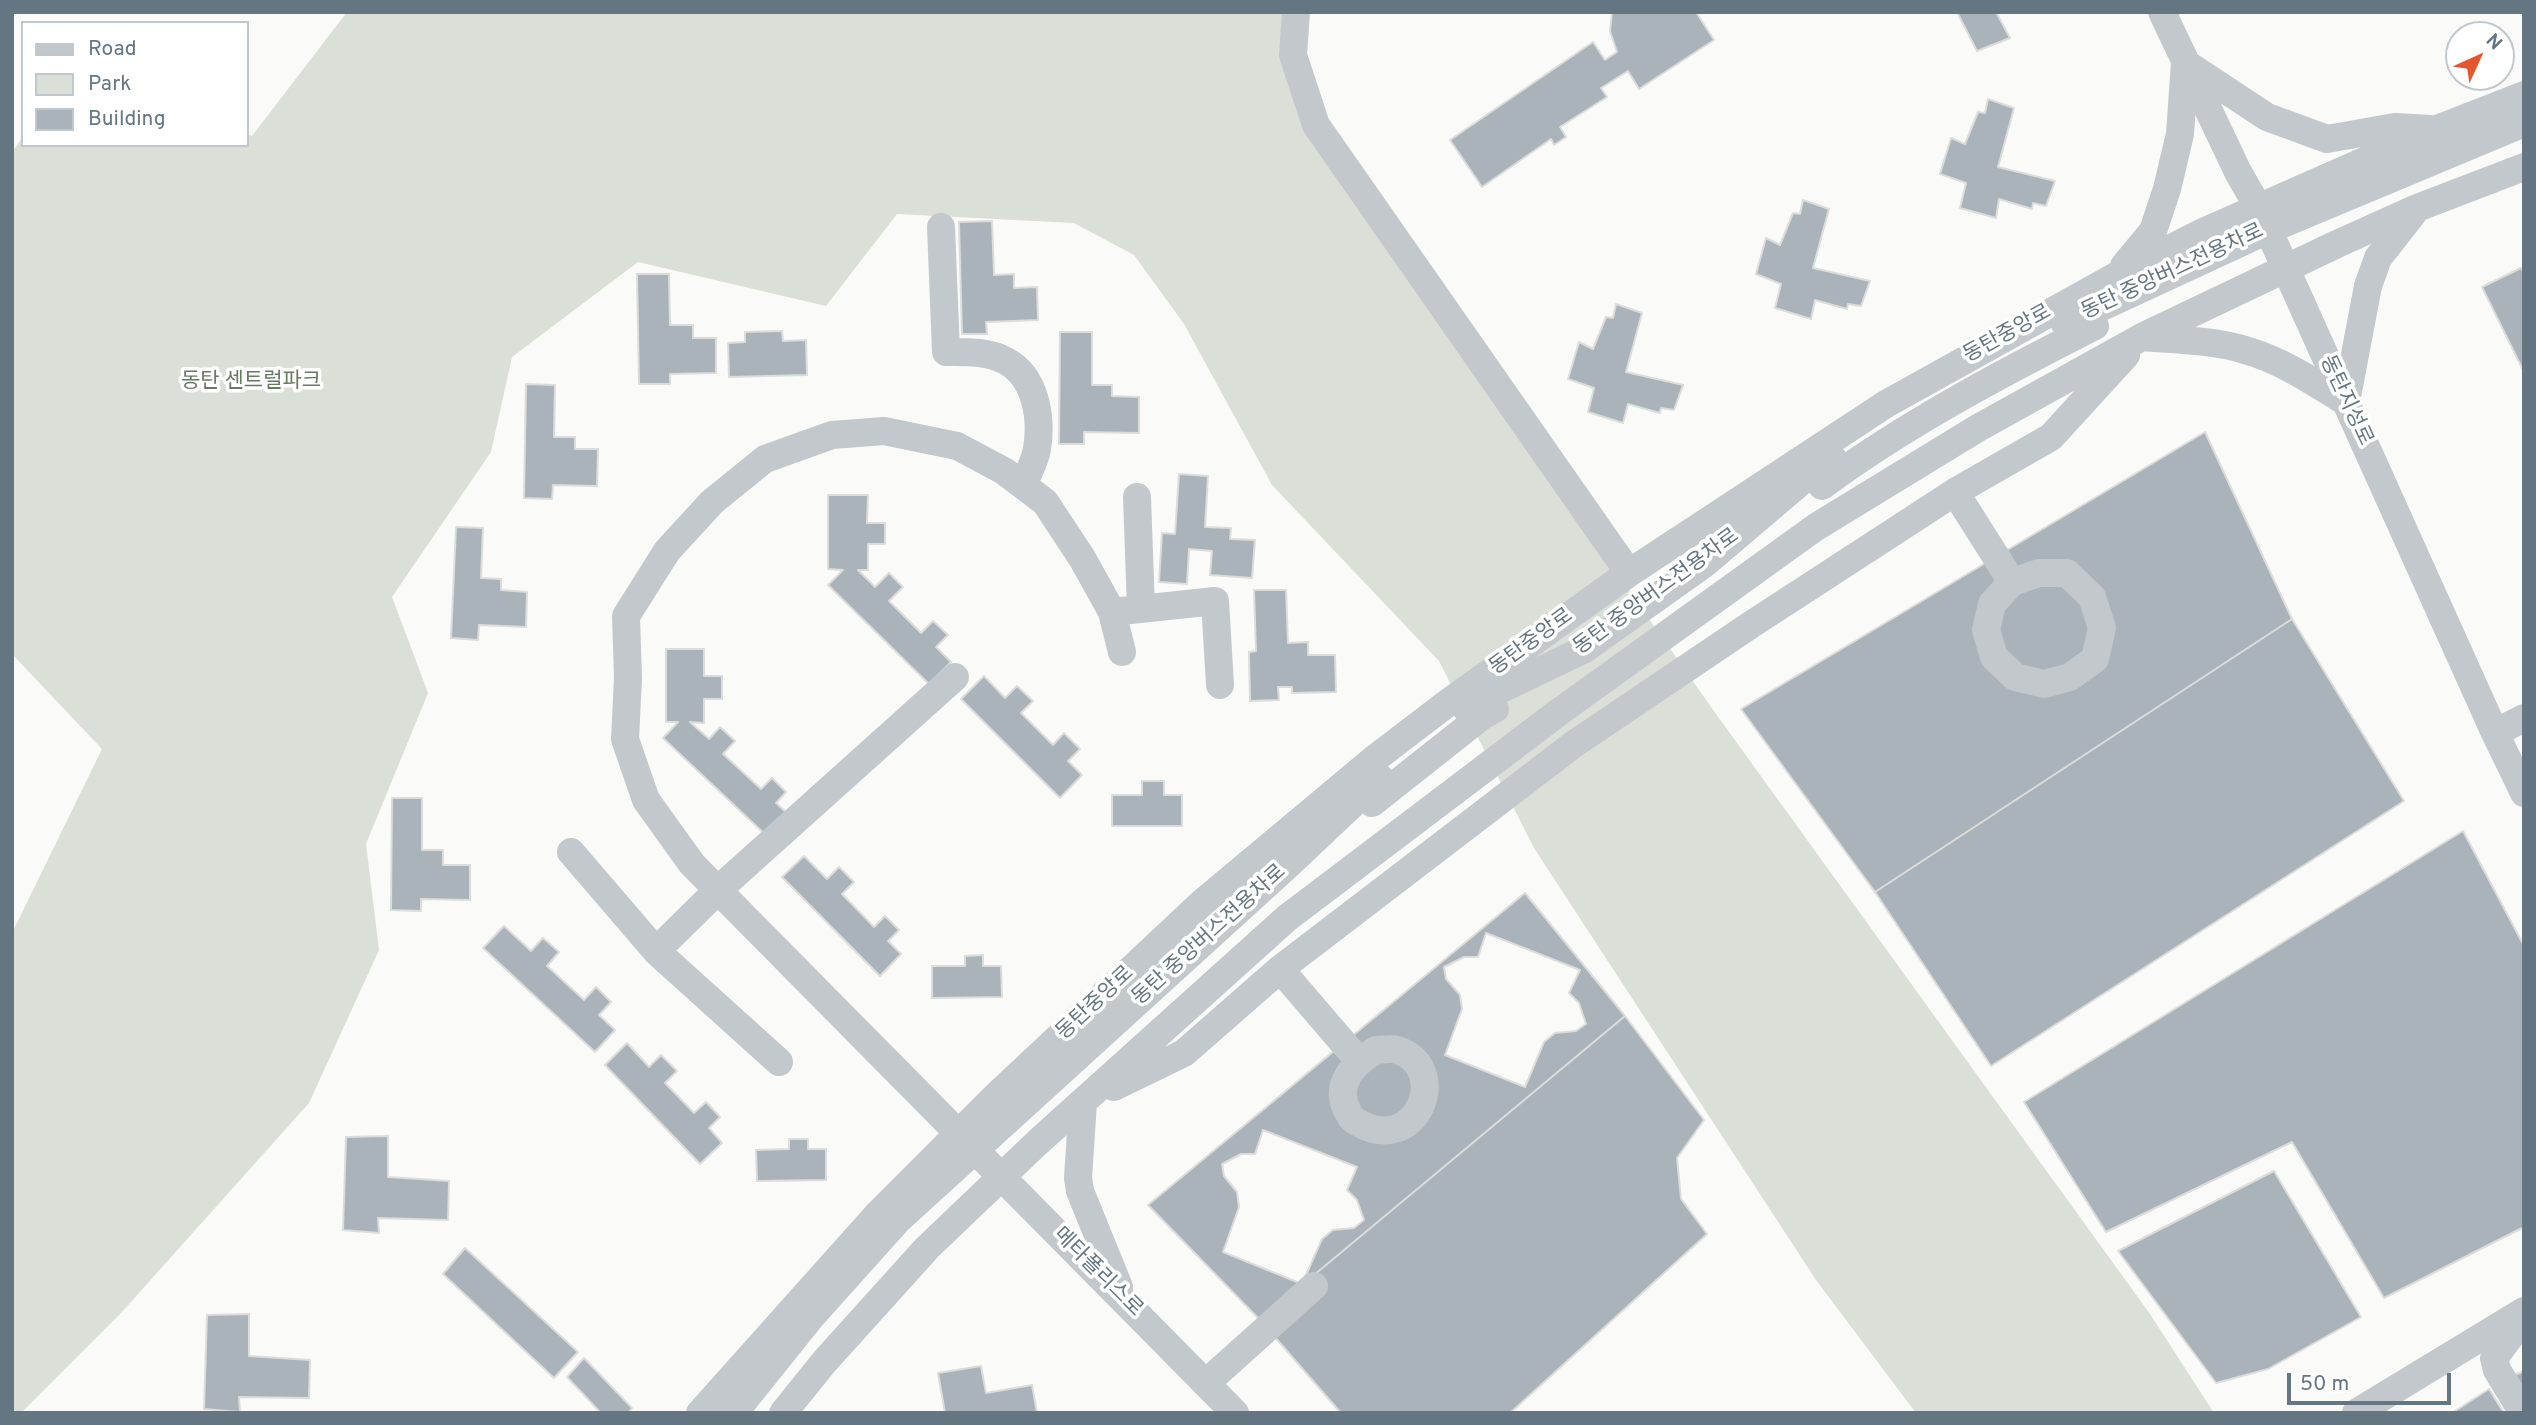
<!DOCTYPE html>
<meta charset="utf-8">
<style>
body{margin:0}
#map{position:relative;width:2536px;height:1425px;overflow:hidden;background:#fafaf8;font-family:Overpass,sans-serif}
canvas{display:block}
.frame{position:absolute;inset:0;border:14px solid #657683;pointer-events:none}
.legend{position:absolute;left:21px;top:21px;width:228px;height:126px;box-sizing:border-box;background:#fff;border:2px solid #c1c8cd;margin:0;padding:9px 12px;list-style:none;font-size:21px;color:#657683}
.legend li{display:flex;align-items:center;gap:14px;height:35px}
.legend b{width:35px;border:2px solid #c1c8cd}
.north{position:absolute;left:2445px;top:21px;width:70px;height:70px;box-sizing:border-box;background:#fff;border:2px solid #c1c8cd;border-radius:50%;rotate:45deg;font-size:19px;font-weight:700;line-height:28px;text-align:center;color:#657683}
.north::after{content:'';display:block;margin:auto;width:24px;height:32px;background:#e4572e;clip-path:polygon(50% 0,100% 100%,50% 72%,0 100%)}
.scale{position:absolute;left:2287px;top:1373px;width:164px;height:32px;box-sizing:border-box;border:4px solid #657683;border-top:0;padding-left:9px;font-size:21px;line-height:24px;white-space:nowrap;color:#657683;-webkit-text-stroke:5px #fff;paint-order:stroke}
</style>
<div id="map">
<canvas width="2536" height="1425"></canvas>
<div class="frame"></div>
<ul class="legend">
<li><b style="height:9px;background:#c3c8cc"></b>Road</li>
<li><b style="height:19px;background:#dadfd7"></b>Park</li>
<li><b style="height:19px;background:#aab3b9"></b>Building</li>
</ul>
<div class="north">N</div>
<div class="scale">50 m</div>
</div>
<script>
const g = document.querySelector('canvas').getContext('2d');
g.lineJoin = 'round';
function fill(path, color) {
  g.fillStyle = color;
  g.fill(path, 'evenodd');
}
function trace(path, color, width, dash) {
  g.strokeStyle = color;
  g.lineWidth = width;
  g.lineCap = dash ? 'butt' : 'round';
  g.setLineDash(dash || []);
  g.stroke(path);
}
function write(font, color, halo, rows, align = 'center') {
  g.font = font + ' Overpass,"Noto Sans KR",sans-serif';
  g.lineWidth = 7;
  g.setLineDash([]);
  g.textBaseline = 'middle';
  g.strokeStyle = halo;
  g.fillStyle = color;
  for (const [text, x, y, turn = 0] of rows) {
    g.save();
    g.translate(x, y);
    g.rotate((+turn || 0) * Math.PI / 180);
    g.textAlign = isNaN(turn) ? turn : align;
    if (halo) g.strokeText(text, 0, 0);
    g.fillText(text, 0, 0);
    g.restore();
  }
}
const green = new Path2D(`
 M 347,12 L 1296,12 L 1316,125 L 1602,552 L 1716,714 L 2150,1314 L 2214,1413 L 1916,1413 L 1816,1280 L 1534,848 L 1439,661 L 1272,485 L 1184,324 L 1134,255 L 1074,223 L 897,214 L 826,306 L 638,262 L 512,357 L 491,452 L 392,597 L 428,693 L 366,844 L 379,950 L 309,1103 L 121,1313 L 21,1413 L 12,1413 L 12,933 L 102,749 L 12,654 L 12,152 L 23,137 L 23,145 L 247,145 L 247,134 L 252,136 Z`);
const building = new Path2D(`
 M 1612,12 L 1696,12 L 1714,40 L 1639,89 L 1628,71 L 1601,88 L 1607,97 L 1560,127 L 1566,137 L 1554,145 L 1551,139 L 1482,187 L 1450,140 L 1593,42 L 1605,60 L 1617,52 L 1610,31 Z
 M 1957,12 L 1996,12 L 2010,38 L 1977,51 Z
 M 1988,99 L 2014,108 L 1998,167 L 2055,181 L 2046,206 L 2033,203 L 2032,209 L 1999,199 L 1996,218 L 1960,208 L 1966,183 L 1940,174 L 1951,138 L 1965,144 L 1978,112 L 1985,113 Z
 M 1803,200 L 1829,209 L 1813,268 L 1870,281 L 1861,306 L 1848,304 L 1847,309 L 1815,300 L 1811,319 L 1775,308 L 1781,284 L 1756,274 L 1766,238 L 1780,245 L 1793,213 L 1800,214 Z
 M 992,221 L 994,275 L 1014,274 L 1014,288 L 1037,287 L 1038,320 L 986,322 L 987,334 L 962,334 L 959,222 Z
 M 2521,268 L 2524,273 L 2524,372 L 2482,287 Z
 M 637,274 L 669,274 L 670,325 L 693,325 L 693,338 L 716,338 L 716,373 L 670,374 L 670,384 L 639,384 Z
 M 1616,304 L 1642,313 L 1626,372 L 1683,385 L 1674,410 L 1661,408 L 1660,413 L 1628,404 L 1623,423 L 1588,412 L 1594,388 L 1568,379 L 1579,342 L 1593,349 L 1606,317 L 1613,318 Z
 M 782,331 L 783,341 L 806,340 L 807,375 L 729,377 L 728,343 L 745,342 L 745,332 Z
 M 1060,332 L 1092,332 L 1092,385 L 1112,385 L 1112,396 L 1139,397 L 1139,433 L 1084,432 L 1084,444 L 1059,444 Z
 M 526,384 L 555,385 L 554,437 L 575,437 L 575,449 L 598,449 L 597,486 L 553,485 L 552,499 L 524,498 Z
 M 2205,432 L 2292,619 L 1875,892 L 1741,709 Z
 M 1179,474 L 1208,476 L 1205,527 L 1231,528 L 1230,539 L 1255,540 L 1252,578 L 1210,575 L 1212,551 L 1189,549 L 1187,584 L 1159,582 L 1162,533 L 1175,534 Z
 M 828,495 L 868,495 L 867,523 L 885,523 L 885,544 L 868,544 L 868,570 L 858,570 L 875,587 L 889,573 L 903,587 L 889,601 L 921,633 L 933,621 L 948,635 L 936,647 L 951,662 L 929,684 L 828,585 L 843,570 L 828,569 Z
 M 456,527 L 483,528 L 481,578 L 501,579 L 501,590 L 527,592 L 526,627 L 479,625 L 478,640 L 451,638 Z
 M 1254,590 L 1286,590 L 1288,643 L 1308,642 L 1308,655 L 1335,655 L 1336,692 L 1292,693 L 1292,687 L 1278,687 L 1279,700 L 1250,701 L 1249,652 L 1256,651 Z
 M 2292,619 L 2404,801 L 1991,1066 L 1875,892 Z
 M 666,649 L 704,649 L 704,676 L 722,676 L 722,699 L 704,699 L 704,723 L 690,722 L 709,739 L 720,727 L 735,741 L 723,754 L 761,789 L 772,778 L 786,792 L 776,803 L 790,816 L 769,838 L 663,738 L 678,722 L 666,722 Z
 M 984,676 L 1005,698 L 1017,686 L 1033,701 L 1021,713 L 1053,745 L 1064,733 L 1080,749 L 1068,761 L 1082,775 L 1060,798 L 961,699 Z
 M 1142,781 L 1164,781 L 1164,795 L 1182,795 L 1182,826 L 1112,826 L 1112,795 L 1142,795 Z
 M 392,798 L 422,798 L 422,850 L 443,850 L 443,865 L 470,865 L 470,900 L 421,899 L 421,911 L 391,910 Z
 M 2463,831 L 2524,946 L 2524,1227 L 2384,1298 L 2292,1142 L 2106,1232 L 2024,1102 Z
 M 804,856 L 827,879 L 839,867 L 854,882 L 842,894 L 874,927 L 885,916 L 899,930 L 888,941 L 901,954 L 880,976 L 782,877 Z
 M 1525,893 L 1625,1016 L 1260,1320 L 1148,1205 Z
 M 504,926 L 531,951 L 543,938 L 559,952 L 547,966 L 584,1000 L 596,987 L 611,1002 L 599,1015 L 615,1030 L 595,1052 L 483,948 Z
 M 1486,933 L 1580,970 L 1569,993 L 1579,1003 L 1586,1024 L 1576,1031 L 1555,1033 L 1544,1042 L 1525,1087 L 1445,1055 L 1462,1009 L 1460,995 L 1446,979 L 1444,967 L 1464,957 L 1478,957 Z
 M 983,955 L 983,966 L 1001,966 L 1002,997 L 932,998 L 932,966 L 965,966 L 965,956 Z
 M 1625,1016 L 1704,1120 L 1677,1158 L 1681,1199 L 1707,1234 L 1510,1413 L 1341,1413 L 1260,1320 Z
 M 627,1043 L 649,1067 L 661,1055 L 677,1071 L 665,1083 L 694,1113 L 706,1102 L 720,1117 L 709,1128 L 722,1143 L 700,1164 L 605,1065 Z
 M 1263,1130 L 1357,1167 L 1347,1190 L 1357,1200 L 1364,1220 L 1354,1228 L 1333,1230 L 1322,1239 L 1302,1284 L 1223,1252 L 1239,1207 L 1237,1192 L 1224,1176 L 1222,1164 L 1241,1154 L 1255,1154 Z
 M 388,1136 L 388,1177 L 449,1181 L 448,1220 L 378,1218 L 379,1233 L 343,1230 L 346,1137 Z
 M 789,1139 L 808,1139 L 808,1149 L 826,1149 L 826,1180 L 757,1181 L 756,1150 L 789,1149 Z
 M 2274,1171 L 2361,1317 L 2268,1369 L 2216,1383 L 2118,1251 Z
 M 465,1248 L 578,1352 L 554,1378 L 443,1274 Z
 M 249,1314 L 249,1356 L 310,1360 L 309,1398 L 239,1397 L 240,1412 L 204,1409 L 207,1315 Z
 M 584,1358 L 632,1408 L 628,1413 L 601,1413 L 567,1377 Z
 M 981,1366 L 986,1393 L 1032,1385 L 1037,1413 L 945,1413 L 938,1373 Z
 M 2524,1371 L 2524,1389 L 2515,1375 Z
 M 2489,1389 L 2504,1413 L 2452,1413 Z`);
const minor = new Path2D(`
 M 1296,12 L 1293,55 L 1316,125 L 1629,573
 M 2162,12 L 2238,172 L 2258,207 L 2495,733 L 2524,793
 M 941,227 L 946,352 C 966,352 988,351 1006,361 C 1036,377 1042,418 1037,449 C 1035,461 1028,474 1023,485
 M 2124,266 L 2153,231 L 2167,189 L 2180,134 L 2185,63 L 2267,117 L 2327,139 L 2395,127 L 2431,129
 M 2065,324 L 2268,230 L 2524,123
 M 2142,337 C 2176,340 2212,340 2245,350 C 2281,360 2314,382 2346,402 L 2368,286 L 2378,258 L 2414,212
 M 1822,486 C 1904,425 2004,372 2095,326
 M 1955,492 L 2012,582
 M 1137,497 L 1141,609
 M 2039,573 L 2067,573 L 2092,597 L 2102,628 L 2095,659 L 2070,677 L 2044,684 L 2015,677 L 1994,657 L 1986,630 L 1992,604 L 2012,582 Z
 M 1112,612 L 1215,601 L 1220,685
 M 1122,652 L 1112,612 L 1082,558 L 1045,502 L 1004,471 L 957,446 L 884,431 L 832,435 L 765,459 L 712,502 L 667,551 L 626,616 L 628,678 L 625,739 L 646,800 L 692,864 L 1235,1413
 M 1467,710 L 1485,697 L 1583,650 L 1704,564 L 1804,479 L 1834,460
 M 2495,733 L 2524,718
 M 1372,803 L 1482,716 L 1495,709
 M 571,852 L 656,951
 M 1280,969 L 1358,1060
 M 1376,1050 C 1382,1050 1391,1048 1397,1050 C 1452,1067 1418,1158 1357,1122 C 1351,1119 1350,1116 1347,1110 C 1334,1084 1354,1063 1376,1050 Z
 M 779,1062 L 656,951 L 719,889 L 955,677
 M 1114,1087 L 1184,1053 L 1280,969 L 1574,744 L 1752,624 L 1955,492 L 2051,437 L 2126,355
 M 1083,1102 L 1078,1178 L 1080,1191 L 1119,1287
 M 1206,1383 L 1314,1286
 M 700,1413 L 877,1215 L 995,1097 L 1203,902 L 1373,760 L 1449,702 L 1629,573 L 1886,404 L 2116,276 L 2203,232 L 2437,129 L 2524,95
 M 734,1413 L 811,1317 L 898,1220 L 1288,865 L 1380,778
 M 783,1413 L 825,1361 L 927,1248 L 1038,1142 L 1287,918 L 1559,712 L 1816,527 L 1978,428 L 2142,337 L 2337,244 L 2417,208 L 2524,167
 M 2356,1413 L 2524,1311
 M 2523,1413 L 2497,1370 L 2494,1358 L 2524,1318`);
const streetNames = [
 ["동탄 중앙버스전용차로",2173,273,-25],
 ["동탄중앙로",2008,335,-29],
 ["동탄지성로",2345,401,65],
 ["동탄 중앙버스전용차로",1657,593,-36],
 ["동탄중앙로",1532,643,-36],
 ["동탄 중앙버스전용차로",1210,936,-42],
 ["동탄중앙로",1096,1004,-43],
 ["메타폴리스로",1097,1273,45]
];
const parkNames = [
 ["동탄 센트럴파크",251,383]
];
fill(green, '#dadfd7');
fill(building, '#aab3b9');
trace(building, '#dcdcda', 2);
trace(minor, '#c3c8cc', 28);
write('21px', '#657683', '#fff', streetNames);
write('21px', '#687a64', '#fff', parkNames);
</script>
